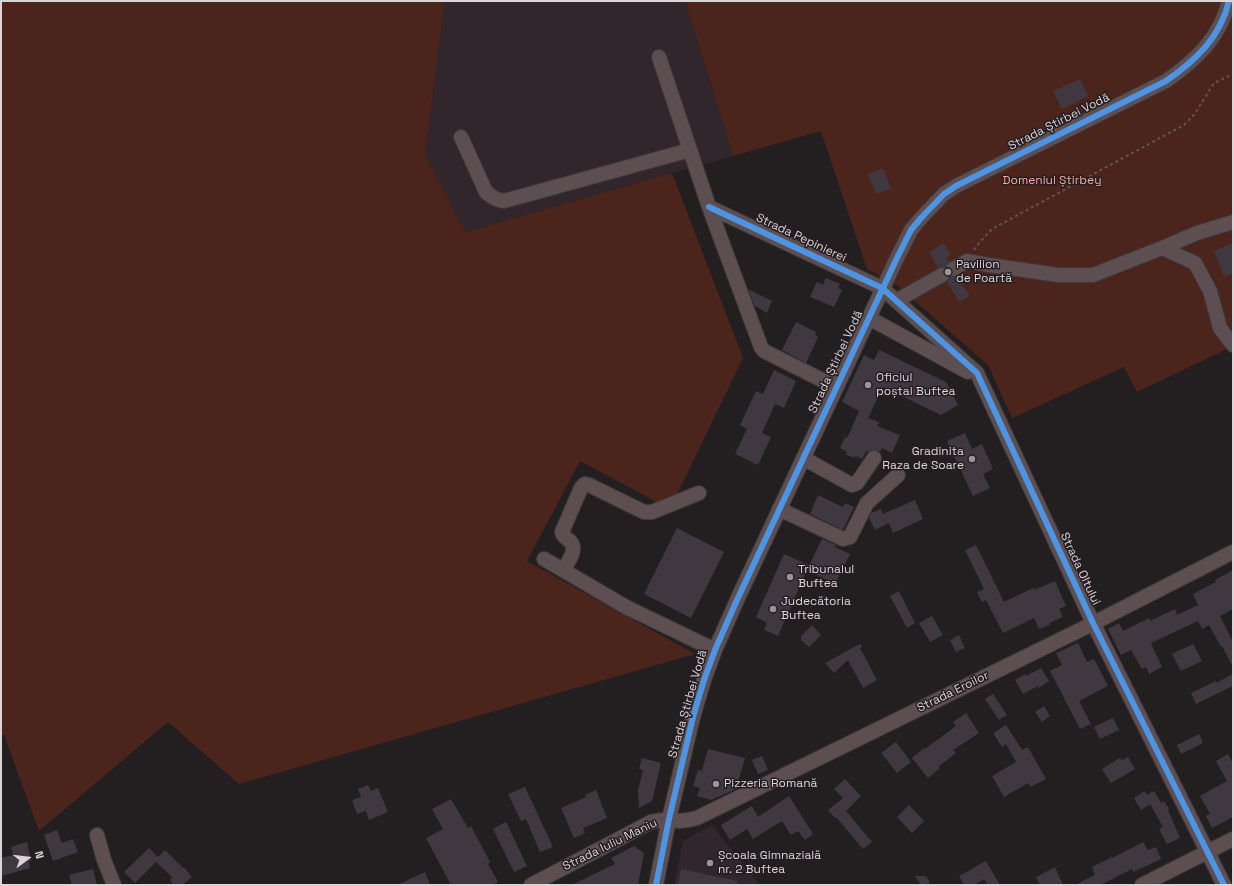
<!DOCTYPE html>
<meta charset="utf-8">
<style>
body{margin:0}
#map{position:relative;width:1234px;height:886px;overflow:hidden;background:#231f21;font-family:"Space Grotesk",sans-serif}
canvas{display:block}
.frame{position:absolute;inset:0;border:2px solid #dbd5d8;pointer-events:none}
.north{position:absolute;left:8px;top:838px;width:40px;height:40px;-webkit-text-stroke:3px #251d21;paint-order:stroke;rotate:75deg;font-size:11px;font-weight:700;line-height:16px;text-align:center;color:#dbd5d8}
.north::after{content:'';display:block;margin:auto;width:14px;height:18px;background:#dbd5d8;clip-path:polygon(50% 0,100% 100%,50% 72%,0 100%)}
</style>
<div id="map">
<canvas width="1234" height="886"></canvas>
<div class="frame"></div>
<div class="north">N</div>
</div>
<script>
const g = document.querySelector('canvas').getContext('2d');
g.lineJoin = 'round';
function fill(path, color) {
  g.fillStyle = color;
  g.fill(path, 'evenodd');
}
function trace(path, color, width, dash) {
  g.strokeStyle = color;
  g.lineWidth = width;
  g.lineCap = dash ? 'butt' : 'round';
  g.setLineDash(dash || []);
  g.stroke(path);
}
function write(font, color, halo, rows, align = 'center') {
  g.font = font + ' "Space Grotesk",sans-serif';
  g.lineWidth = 3;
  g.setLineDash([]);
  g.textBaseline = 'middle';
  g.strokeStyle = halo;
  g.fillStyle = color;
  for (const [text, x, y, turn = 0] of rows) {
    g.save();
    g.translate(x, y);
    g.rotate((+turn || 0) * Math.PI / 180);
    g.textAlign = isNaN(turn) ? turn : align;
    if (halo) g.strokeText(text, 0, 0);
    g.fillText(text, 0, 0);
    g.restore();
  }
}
const built = new Path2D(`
 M 445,1 L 685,1 L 733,156 L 465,232 L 425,154 Z
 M 712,825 L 760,885 L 674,885 L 683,841 Z`);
const green = new Path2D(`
 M 1,1 L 445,1 L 425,154 L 465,232 L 672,173 L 743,358 L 670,509 L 580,461 L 527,561 L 695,654 L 239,784 L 168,722 L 39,831 L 4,735 L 1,736 Z
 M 685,1 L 1233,1 L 1233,352 L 1227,349 L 1137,392 L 1124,367 L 1012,418 L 988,365 L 894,283 L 867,269 L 821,131 L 733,156 Z`);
const building = new Path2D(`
 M 1080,79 L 1088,96 L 1062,109 L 1053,91 Z
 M 883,168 L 891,189 L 876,194 L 868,174 Z
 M 944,243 L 951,255 L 946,258 L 949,262 L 945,267 L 938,268 L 929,252 Z
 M 1233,243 L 1233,273 L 1224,277 L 1214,251 Z
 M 957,276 L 970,296 L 959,302 L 947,282 L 950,277 Z
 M 826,278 L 840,284 L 838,288 L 842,290 L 834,307 L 810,297 L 817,282 L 823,285 Z
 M 750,290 L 772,301 L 767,313 L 755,306 L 749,291 Z
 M 796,322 L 816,332 L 815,335 L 818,337 L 806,363 L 782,350 Z
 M 879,350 L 946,382 L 958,405 L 941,415 L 883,387 L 868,418 L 879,422 L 877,426 L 900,435 L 892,453 L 882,448 L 880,452 L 875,450 L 869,452 L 866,451 L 862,459 L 855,456 L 855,458 L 846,455 L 847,452 L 840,448 L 845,437 L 847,438 L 859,411 L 842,402 L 864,355 L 874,360 Z
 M 774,370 L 796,381 L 784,408 L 775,404 L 762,433 L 771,437 L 758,465 L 735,454 L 747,429 L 740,425 L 756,391 L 763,394 Z
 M 965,433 L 972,449 L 982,444 L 993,469 L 983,474 L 990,488 L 973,496 L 947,441 Z
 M 818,495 L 843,507 L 845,503 L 854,507 L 843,530 L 810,514 Z
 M 915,500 L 923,519 L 893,533 L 889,523 L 875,530 L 869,518 L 871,513 L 881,509 L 883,514 Z
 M 677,528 L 724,552 L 691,618 L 644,594 Z
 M 822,539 L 836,545 L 835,547 L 850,554 L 835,584 L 807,570 Z
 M 976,545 L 1004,602 L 1033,588 L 1034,590 L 1055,581 L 1066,606 L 1059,609 L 1063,617 L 1049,623 L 1050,625 L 1039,629 L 1034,618 L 1003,633 L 986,600 L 982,602 L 977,592 L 984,589 L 965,550 Z
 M 784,554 L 809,565 L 778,636 L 764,630 L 767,623 L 756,617 Z
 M 1233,570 L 1233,609 L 1220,616 L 1233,642 L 1233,667 L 1222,646 L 1221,647 L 1209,625 L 1202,629 L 1198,621 L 1151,643 L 1162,667 L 1149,674 L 1146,667 L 1142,669 L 1131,650 L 1121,655 L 1108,629 L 1119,623 L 1123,631 L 1149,618 L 1150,621 L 1175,609 L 1177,615 L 1198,605 L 1193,594 L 1216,582 L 1215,580 Z
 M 899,591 L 915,623 L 907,628 L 890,596 Z
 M 932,616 L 943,635 L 930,642 L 919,623 Z
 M 812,625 L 821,635 L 809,647 L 801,640 L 801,636 Z
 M 959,635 L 965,648 L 956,652 L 950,640 Z
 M 1078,643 L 1087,662 L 1094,659 L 1108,686 L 1079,701 L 1091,724 L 1080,729 L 1050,671 L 1062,665 L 1056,653 Z
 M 860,644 L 862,646 L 860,648 L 877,680 L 863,688 L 848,660 L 834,673 L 825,663 Z
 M 1193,644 L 1202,661 L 1181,671 L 1172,654 Z
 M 1041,668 L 1049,681 L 1039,688 L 1038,686 L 1023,694 L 1015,680 L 1025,674 L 1026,676 Z
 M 1233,674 L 1233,686 L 1196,704 L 1191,693 L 1216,681 L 1216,683 Z
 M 993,694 L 1007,715 L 999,720 L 985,699 Z
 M 1044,706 L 1050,716 L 1042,722 L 1035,712 Z
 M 966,713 L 979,733 L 953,750 L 956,753 L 939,766 L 940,768 L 928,778 L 912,758 L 924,748 L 925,749 L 956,726 L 953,722 Z
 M 1113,718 L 1119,730 L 1100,739 L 1094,727 Z
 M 1006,725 L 1022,750 L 1028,747 L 1046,779 L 1031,787 L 1028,783 L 1004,797 L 992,776 L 1016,762 L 1006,744 L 1002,747 L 993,733 Z
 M 1199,734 L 1203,743 L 1181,754 L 1177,745 Z
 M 896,742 L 911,762 L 897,773 L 881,753 Z
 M 708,749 L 745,758 L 736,789 L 711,800 L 697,796 L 700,788 L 693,786 L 698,770 L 702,771 Z
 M 1228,754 L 1233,764 L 1233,817 L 1212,828 L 1206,816 L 1210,814 L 1200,796 L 1227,781 L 1216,761 Z
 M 762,756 L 768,770 L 758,774 L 752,760 Z
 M 1128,757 L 1135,769 L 1111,783 L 1102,769 L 1120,758 L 1122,760 Z
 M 642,758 L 661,763 L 652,801 L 639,808 L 638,790 L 643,770 L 639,769 Z
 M 845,779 L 861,796 L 846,811 L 872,842 L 863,849 L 836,817 L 835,818 L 828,810 L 843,798 L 834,789 Z
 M 368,785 L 371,791 L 378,788 L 388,812 L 369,820 L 366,811 L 357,814 L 352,800 L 361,797 L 358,789 Z
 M 525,787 L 553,847 L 540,852 L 526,819 L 521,821 L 508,794 Z
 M 596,790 L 607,818 L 583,828 L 585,833 L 574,838 L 561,808 L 586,797 L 585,795 Z
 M 1145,791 L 1147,795 L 1154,791 L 1161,803 L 1164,801 L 1169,809 L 1168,810 L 1180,838 L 1167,844 L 1159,829 L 1163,827 L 1150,804 L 1141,810 L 1134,798 Z
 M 789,796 L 813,834 L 805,840 L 798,831 L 791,835 L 782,821 L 753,839 L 747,829 L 730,840 L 721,825 L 752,806 L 758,817 Z
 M 451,799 L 468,828 L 471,826 L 490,862 L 488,864 L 498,882 L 492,885 L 451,885 L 426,838 L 443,829 L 432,809 Z
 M 909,805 L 924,821 L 912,833 L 897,817 Z
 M 506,822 L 527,866 L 514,872 L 493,829 Z
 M 57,830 L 62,843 L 73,839 L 78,852 L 53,861 L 44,835 Z
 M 27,842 L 31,861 L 29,861 L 30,868 L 1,876 L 1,858 L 13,855 L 11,847 Z
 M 1143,842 L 1148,850 L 1156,847 L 1161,859 L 1133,872 L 1132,869 L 1100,885 L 1075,885 L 1095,875 L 1092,867 L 1112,857 L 1112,858 Z
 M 634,846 L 644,853 L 638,885 L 572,885 L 615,864 L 611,858 Z
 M 149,848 L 158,857 L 165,850 L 183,868 L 184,867 L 192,877 L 182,885 L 174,885 L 170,880 L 172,877 L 156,862 L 135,883 L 124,872 Z
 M 986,861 L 1000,885 L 988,885 L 984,879 L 974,885 L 964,885 L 959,876 Z
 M 1055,867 L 1063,885 L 1040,885 L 1036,877 Z
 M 93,869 L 97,885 L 72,885 L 69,875 Z
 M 681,869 L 737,881 L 737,885 L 678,885 Z
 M 425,872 L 430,885 L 397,885 Z
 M 915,876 L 926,876 L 930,882 L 925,885 L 921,885 Z`);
const path = new Path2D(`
 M 974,250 L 979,243 L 992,229 L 1184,125 L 1194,115 L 1214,83 L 1233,74`);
const minor = new Path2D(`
 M 659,57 L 709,207 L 761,347 L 764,351 L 836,387
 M 461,137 L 486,192 C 492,197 496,200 504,201 L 690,150
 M 709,207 L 882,288 L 977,373 L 1093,623 L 1224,885
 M 1162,248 L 1195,263 L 1210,291 L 1220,328 L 1233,345
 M 953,269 L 967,261 L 989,265 L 1058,275 L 1093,275 L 1162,248 L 1197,233 L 1233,222
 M 896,301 L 942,275
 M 869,318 L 968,372
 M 803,458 L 852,485 L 857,483 L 874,458
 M 779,509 L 843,539 L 850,537 L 867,503 L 898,475
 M 544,559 L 626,607 L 715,650
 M 563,570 C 568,562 578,550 570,541 C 566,538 563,537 562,532 L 581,488 L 585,484 L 589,485 L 644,512 L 652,512 L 699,493
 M 97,835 L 104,860 L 114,885
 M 531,885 L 651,822 L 669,819 L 679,821 L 688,820 L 697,818 L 1082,629 L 1233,552
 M 656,885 L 669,819 L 693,717 L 704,680 L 715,650 L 737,600 L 897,258 L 911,230 L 921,218 L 944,194 L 956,186 L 1166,81 C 1196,60 1220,38 1229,1
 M 1142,885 L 1233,839`);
const cycleway = new Path2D(`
 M 709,207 L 882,288 L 977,373 L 1093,623 L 1224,885
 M 656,885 L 669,819 L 693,717 L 704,680 L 715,650 L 737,600 L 897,258 L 911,230 L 921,218 L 944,194 L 956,186 L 1166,81 C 1196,60 1220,38 1229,1`);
const markers = [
 [948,272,4,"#9b9598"],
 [868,385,4,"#9b9598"],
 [972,459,4,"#9b9598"],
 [790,577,4,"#9b9598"],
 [773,609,4,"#9b9598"],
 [716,784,4,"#9b9598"],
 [710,863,4,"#9b9598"]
];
const streetNames = [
 ["Strada Știrbei Vodă",1059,122,-27],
 ["Strada Pepinierei",801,238,25],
 ["Strada Știrbei Vodă",836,362,-65],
 ["Strada Oltului",1080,569,65],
 ["Strada Eroilor",953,692,-26],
 ["Strada Știrbei Vodă",688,704,-74],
 ["Strada Iuliu Maniu",610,845,-26]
];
const parkNames = [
 ["Domeniul Știrbey",1052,181]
];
const poiNames = [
 ["Pavilion",956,265],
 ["de Poartă",956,279],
 ["Oficiul",876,378],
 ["poștal Buftea",876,392],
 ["Gradinita",964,452,"right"],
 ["Raza de Soare",964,466,"right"],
 ["Tribunalul",798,570],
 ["Buftea",798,584],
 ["Judecătoria",781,602],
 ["Buftea",781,616],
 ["Pizzeria Romană",724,784],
 ["Școala Gimnazială",718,856],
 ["nr. 2 Buftea",718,870]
];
fill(built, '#30262c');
fill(green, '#4b241c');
fill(building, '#403840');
trace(minor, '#3c393b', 16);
trace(path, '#5e5557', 2, [3, 3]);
trace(minor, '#5d4f51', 14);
trace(cycleway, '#4d94e3', 6);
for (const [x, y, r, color] of markers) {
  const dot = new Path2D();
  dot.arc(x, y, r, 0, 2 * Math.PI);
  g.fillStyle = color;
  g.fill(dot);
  trace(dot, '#251d21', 1.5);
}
write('12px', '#dbd5d8', '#251d21', streetNames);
write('12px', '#fba895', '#251d21', parkNames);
write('12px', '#dbd5d8', '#251d21', poiNames, 'left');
</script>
